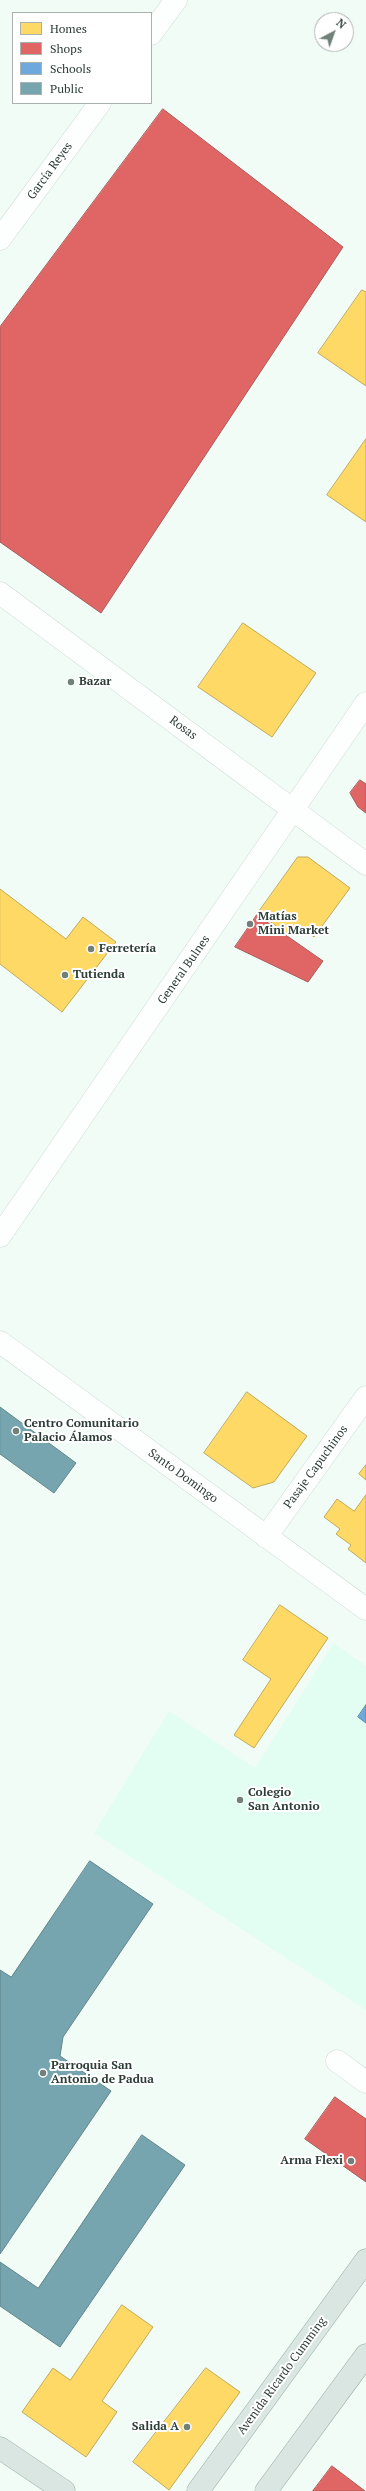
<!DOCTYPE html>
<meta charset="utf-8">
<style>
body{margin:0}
#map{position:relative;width:366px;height:2491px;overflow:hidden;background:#f2fcf7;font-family:"PT Serif",serif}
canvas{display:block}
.legend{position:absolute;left:12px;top:12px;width:140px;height:92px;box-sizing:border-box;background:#fff;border:1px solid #abb1af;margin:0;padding:5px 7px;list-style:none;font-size:12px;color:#2d3d37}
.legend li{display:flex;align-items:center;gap:8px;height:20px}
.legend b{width:20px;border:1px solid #abb1af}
.north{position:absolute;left:314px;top:12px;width:40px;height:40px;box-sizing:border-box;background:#fff;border:1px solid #abb1af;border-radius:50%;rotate:41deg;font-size:11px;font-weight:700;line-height:16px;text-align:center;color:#2d3d37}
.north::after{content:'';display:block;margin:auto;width:14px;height:18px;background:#72807a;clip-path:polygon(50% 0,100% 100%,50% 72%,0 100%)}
</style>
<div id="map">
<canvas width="366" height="2491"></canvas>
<ul class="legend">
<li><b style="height:11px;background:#ffd966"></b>Homes</li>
<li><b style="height:11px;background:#e06666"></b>Shops</li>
<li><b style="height:11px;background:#6fa8dc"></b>Schools</li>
<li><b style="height:11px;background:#76a5af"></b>Public</li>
</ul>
<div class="north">N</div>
</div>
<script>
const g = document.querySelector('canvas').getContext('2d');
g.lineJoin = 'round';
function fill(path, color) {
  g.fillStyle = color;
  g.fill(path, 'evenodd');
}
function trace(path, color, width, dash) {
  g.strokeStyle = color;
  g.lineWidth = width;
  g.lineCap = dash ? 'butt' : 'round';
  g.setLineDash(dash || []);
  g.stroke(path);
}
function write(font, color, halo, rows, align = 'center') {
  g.font = font + ' "PT Serif",serif';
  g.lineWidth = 4;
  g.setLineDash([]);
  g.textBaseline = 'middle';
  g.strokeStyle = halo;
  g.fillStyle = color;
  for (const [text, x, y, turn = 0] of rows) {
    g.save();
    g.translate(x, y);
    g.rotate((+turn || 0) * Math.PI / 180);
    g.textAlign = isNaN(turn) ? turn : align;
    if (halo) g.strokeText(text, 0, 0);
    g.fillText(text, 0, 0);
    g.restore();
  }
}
const built = new Path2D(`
 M 334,1643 L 366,1666 L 366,2010 L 94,1833 L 169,1711 L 255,1768 Z`);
const homes = new Path2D(`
 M 362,290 L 366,292 L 366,386 L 318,353 Z
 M 366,439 L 366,522 L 327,495 Z
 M 243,623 L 316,673 L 272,737 L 198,687 Z
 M 298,857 L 308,857 L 350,888 L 314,937 L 297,925 L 289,935 L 258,913 Z
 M 0,889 L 66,939 L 83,917 L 116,942 L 62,1012 L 0,964 Z
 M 247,1392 L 307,1436 L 274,1482 L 253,1488 L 204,1453 Z
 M 366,1465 L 366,1480 L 359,1474 Z
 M 366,1495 L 366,1563 L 348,1549 L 351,1545 L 336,1534 L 340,1529 L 324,1517 L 337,1499 L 354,1511 Z
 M 280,1605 L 328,1638 L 254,1748 L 234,1735 L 271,1679 L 243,1660 Z
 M 122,2305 L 153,2327 L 102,2401 L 117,2412 L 86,2457 L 22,2412 L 53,2368 L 70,2380 Z
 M 206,2368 L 240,2392 L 169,2490 L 133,2462 Z`);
const shops = new Path2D(`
 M 163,109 L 343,247 L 101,613 L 0,542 L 0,327 Z
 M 360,780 L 366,784 L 366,813 L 358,807 L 350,793 Z
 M 257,915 L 323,961 L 308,982 L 235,947 Z
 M 335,2097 L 366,2119 L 366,2182 L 305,2139 Z
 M 332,2466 L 365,2491 L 313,2491 Z`);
const schools = new Path2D(`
 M 366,1705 L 366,1723 L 358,1717 Z`);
const public = new Path2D(`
 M 0,1407 L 76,1463 L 54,1493 L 0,1454 Z
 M 90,1861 L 153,1904 L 63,2037 L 60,2056 L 111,2091 L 0,2254 L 0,1970 L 11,1977 Z
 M 142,2135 L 185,2165 L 60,2347 L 0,2306 L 0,2262 L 38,2288 Z`);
const minor = new Path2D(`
 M 151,34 L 176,0
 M 0,239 L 100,103
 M 0,593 L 366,864
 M 0,1236 L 366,703
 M 0,1342 L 366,1609
 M 266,1537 L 366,1397
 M 337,2061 L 366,2082`);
const major = new Path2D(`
 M 0,2448 L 64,2491
 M 198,2491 L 366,2260
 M 266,2491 L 366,2355`);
const markers = [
 [71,682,4,"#72807a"],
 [250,924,4,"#72807a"],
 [91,949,4,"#72807a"],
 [65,975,4,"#72807a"],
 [16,1431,4,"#72807a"],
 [240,1800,4,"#72807a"],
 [43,2073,4,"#72807a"],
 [351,2161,4,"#72807a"],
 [187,2427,4,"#72807a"]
];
const streetNames = [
 ["García Reyes",50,171,-54],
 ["Rosas",183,728,36],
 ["General Bulnes",184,970,-55],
 ["Pasaje Capuchinos",316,1467,-54],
 ["Santo Domingo",183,1476,36],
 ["Avenida Ricardo Cumming",282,2376,-54]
];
const poiNames = [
 ["Bazar",79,682],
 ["Matías",258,917],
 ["Mini Market",258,931],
 ["Ferretería",99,949],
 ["Tutienda",73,975],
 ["Centro Comunitario",24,1424],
 ["Palacio Álamos",24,1438],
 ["Colegio",248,1793],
 ["San Antonio",248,1807],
 ["Parroquia San",51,2066],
 ["Antonio de Padua",51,2080],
 ["Arma Flexi",343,2161,"right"],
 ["Salida A",179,2427,"right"]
];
fill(built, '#e2fdf2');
fill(homes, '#ffd966');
trace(homes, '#c0aa58', 1);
fill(shops, '#e06666');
trace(shops, '#aa5a58', 1);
fill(schools, '#6fa8dc');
trace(schools, '#5b88aa', 1);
fill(public, '#76a5af');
trace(public, '#60868b', 1);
trace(minor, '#ccd9d3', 23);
trace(major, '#93ada4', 23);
trace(minor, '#fdfffe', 22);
trace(major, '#d9e6e2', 22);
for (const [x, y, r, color] of markers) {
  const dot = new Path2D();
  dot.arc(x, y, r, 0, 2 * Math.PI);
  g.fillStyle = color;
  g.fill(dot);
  trace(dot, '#fff', 1.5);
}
write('12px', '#2d3d37', '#fff', streetNames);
write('bold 12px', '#2d3d37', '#fff', poiNames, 'left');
</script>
